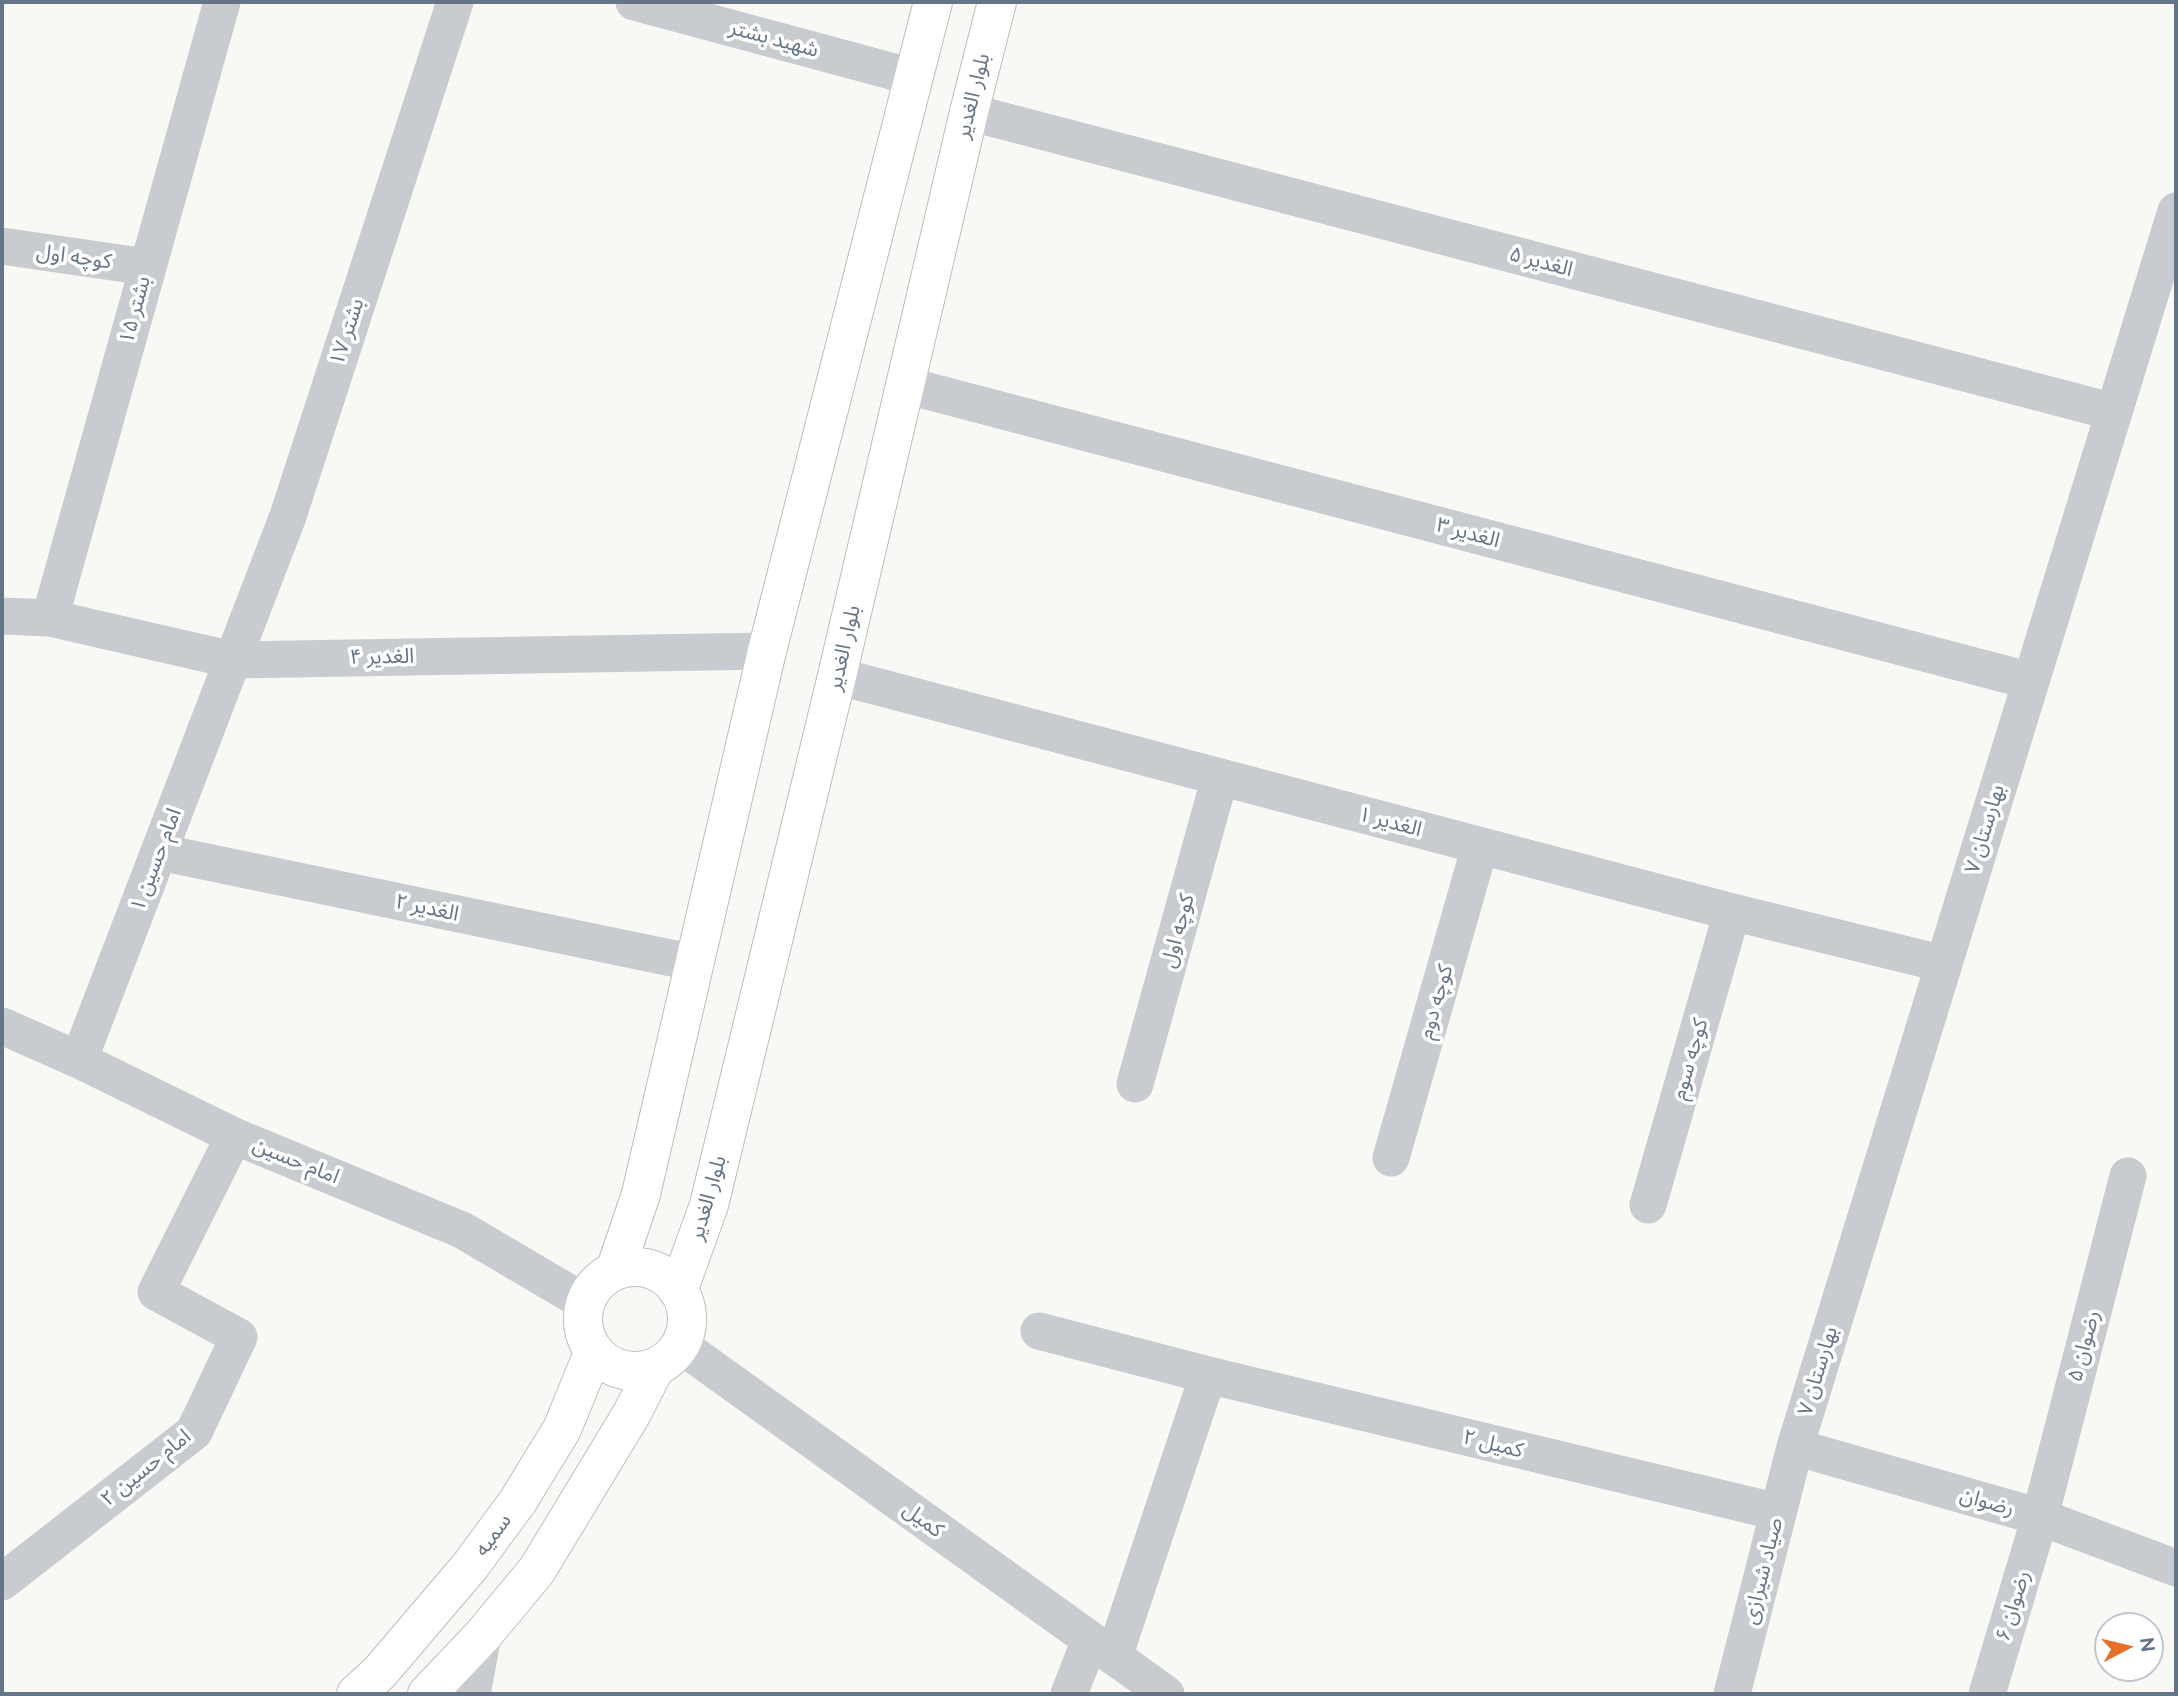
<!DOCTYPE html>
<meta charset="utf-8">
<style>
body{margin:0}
#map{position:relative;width:2178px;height:1696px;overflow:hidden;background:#f8f8f5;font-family:Raleway,sans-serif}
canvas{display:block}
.frame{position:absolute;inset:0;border:4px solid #667487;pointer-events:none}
.north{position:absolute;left:2094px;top:1612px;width:70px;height:70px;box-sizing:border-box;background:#fff;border:2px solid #c2c7cf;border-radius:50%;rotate:83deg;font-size:19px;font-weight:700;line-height:28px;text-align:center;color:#667487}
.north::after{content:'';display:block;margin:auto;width:24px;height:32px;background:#e67027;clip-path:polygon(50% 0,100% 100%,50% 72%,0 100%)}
</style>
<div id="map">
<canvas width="2178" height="1696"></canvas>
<div class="frame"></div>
<div class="north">N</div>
</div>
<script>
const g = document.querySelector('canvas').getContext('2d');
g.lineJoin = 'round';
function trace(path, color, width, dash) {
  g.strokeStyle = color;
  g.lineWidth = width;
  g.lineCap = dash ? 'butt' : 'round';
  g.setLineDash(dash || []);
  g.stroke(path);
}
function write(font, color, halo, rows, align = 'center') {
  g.font = font + ' Raleway,"Noto Sans Arabic",sans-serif';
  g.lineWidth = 7;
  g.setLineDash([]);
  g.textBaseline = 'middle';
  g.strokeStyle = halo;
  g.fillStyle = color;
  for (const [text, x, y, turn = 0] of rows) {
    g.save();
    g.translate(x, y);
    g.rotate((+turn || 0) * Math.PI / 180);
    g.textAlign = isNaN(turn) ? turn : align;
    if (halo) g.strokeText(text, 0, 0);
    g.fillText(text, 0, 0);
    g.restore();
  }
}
const street = new Path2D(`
 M 634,2 L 913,77
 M 969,112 L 2114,412
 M 2,246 L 147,267
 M 905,385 L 2031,681
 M 2,616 L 50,618 L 233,660 L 767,651
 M 50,618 L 222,2
 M 837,676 L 1732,912 L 1944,964
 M 159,852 L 695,963
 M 2,1026 L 79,1060 L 234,1136 L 462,1230 L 586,1303
 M 79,1060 L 288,516 L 455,2
 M 1135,1084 L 1220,777
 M 1391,1158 L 1480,846
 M 1648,1205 L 1732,912
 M 1039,1331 L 1208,1375 L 1778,1512
 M 680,1345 L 1166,1694
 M 1795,1447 L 2040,1517 L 2176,1568
 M 2,1582 L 194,1432 L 239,1337 L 156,1292 L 234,1136
 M 1114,1657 L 1208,1375
 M 472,1694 L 483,1635
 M 1069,1694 L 1090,1640
 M 1732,1694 L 1795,1447 L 2176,211
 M 1987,1694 L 2040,1517 L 2128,1176`);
const secondary = new Path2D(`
 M583 1319a52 52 0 1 1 104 0a52 52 0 1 1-104 0Z
 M 615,1271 L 641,1194 L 767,651 L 933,2
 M 678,1291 L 709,1205 L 837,676 L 969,112 L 997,2
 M 356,1694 L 380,1672 L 471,1565 L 518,1501 L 562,1429 L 594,1351
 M 427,1694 L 483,1635 L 537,1570 L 631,1415 L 655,1368`);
const streetNames = [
 ["شهید بشتر",774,39,15],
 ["بلوار الغدیر",973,96,-76],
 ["کوچه اول",74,257,8],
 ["الغدیر ۵",1541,262,15],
 ["بشتر ۱۵",135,310,-75],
 ["بشتر ۱۷",347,332,-72],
 ["الغدیر ۳",1468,533,15],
 ["بلوار الغدیر",844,648,-77],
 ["الغدیر ۴",382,657,-1],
 ["الغدیر ۱",1390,822,15],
 ["بهارستان ۷",1985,829,-73],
 ["امام حسین ۱",156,860,-69],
 ["الغدیر ۲",427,908,12],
 ["کوچه اول",1178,931,-75],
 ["کوچه دوم",1436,1002,-74],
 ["کوچه سوم",1690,1059,-74],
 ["امام حسین",296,1161,22],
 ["بلوار الغدیر",708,1198,-74],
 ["رضوان ۵",2084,1346,-75],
 ["بهارستان ۷",1818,1371,-73],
 ["کمیل ۲",1493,1444,14],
 ["امام حسین ۲",146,1468,-39],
 ["رضوان",1987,1502,16],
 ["کمیل",923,1520,36],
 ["سمیه",493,1535,-54],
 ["صیاد شیرازی",1763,1571,-76],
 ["رضوان ۶",2013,1606,-73]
];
trace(secondary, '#babec3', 40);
trace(street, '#c8cbcf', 37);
trace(secondary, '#fff', 38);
write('21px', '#667487', '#fff', streetNames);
</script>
